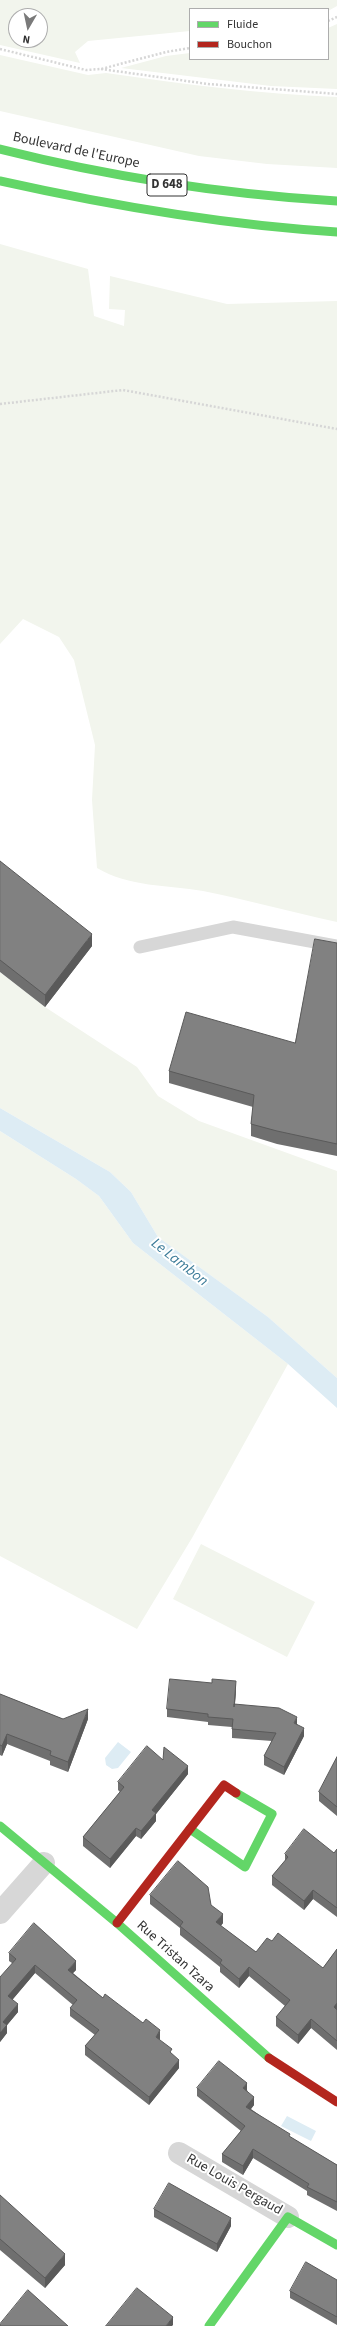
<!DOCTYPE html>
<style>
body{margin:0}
#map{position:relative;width:337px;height:2326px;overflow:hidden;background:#fff;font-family:"Source Sans 3",sans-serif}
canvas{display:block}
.legend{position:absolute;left:189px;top:8px;width:140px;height:52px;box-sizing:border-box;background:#fff;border:1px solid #adadad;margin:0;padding:5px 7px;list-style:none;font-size:12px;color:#333}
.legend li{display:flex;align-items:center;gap:8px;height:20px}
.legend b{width:20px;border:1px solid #adadad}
.north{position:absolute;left:8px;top:8px;width:40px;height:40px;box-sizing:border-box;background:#fff;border:1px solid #adadad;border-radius:50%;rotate:189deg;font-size:11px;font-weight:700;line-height:16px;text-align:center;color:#333}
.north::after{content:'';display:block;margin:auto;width:14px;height:18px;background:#7a7a7a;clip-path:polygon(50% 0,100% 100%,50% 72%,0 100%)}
</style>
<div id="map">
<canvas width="337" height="2326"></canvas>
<ul class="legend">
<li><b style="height:5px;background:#63d668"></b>Fluide</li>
<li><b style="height:5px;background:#b3261e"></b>Bouchon</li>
</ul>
<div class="north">N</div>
</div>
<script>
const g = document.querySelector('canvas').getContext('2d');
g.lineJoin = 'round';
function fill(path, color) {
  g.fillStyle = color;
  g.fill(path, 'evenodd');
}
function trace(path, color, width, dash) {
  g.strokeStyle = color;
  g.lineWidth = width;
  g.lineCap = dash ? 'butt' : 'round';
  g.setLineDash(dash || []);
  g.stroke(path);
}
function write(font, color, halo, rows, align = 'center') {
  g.font = font + ' "Source Sans 3",sans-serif';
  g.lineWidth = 4;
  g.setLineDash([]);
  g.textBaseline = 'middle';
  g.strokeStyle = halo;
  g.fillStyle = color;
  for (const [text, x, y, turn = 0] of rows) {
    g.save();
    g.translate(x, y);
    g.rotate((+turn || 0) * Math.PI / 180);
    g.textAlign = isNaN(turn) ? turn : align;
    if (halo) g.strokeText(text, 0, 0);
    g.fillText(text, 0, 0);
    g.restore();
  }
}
const green = new Path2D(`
 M 0,0 L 337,0 L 337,6 L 328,11 L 328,9 L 190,9 L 190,31 L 88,41 L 75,52 L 80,63 L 0,45 ZM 16,16 L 40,16 L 40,40 L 16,40 Z
 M 337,24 L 337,89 L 271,86 L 121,68 L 166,56 L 190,53 L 190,59 L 328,59 L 328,28 Z
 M 0,55 L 88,75 L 106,73 C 183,84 259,94 337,97 L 337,168 L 267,164 L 199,156 L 0,111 Z
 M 0,244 L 88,269 L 94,316 L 124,326 L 125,310 L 109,309 L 110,276 L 227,304 L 337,301 L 337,922 C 292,912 248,900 203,891 C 167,885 129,887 97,868 L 92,800 L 95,745 L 74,660 L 59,637 L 23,619 L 0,644 Z
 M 0,972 L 45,1007 L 137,1067 L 158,1096 L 199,1121 L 337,1171 L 337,1378 L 268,1317 L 158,1237 L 131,1192 L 110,1172 L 0,1108 Z
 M 0,1131 L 76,1179 L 99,1196 L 133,1243 L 288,1364 L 192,1538 L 137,1629 L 0,1556 Z
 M 201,1544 L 315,1602 L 287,1657 L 173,1599 Z`);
const water = new Path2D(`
 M 0,1108 L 110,1172 L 131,1192 L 158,1237 L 268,1317 L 337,1378 L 337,1408 L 288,1364 L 133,1243 L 99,1196 L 76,1179 L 0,1131 Z
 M 118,1742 L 131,1752 L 118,1768 L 112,1769 L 106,1765 L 105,1758 Z
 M 287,2116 L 316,2131 L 311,2141 L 281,2126 Z`);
const path = new Path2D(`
 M 328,21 L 337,17
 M 0,49 L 86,70 L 101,69 L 166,52 L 190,48
 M 101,69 L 208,84 L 337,94
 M 0,404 L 123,390 L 337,429`);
const lane = new Path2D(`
 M 140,947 L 233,927 L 337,946`);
const street = new Path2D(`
 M 0,1913 L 44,1863
 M 179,2153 L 288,2217`);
const fast = new Path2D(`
 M 0,149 C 111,177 223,194 337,201
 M 0,181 C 112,206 223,225 337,232
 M 0,1826 L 117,1923 L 269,2058
 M 190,1829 L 245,1867 L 272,1814 L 236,1793
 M 209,2326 L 288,2217 L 337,2245`);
const jam = new Path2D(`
 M 117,1923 L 224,1785 L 236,1793
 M 269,2058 L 337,2102`);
const wall = new Path2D(`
 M 0,861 L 92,946 L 45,1007 L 0,972 Z
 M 337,943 L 337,1156 L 277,1144 L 251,1136 L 251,1124 L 253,1107 L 169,1083 L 169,1071 L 295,1043 Z
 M 236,1690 L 235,1704 L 297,1724 L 304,1736 L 284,1775 L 264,1765 L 264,1756 L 272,1741 L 232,1738 L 232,1727 L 208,1725 L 208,1722 L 167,1717 L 167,1709 Z
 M 0,1694 L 63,1719 L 88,1719 L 68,1772 L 50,1765 L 50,1761 L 7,1744 L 2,1756 L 0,1755 Z
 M 337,1757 L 337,1816 L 319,1801 L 319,1792 Z
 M 163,1760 L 188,1774 L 156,1814 L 156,1821 L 141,1839 L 136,1836 L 110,1868 L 83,1846 L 83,1837 L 120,1792 L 118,1790 L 118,1782 Z
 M 337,1849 L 337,1917 L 313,1899 L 304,1910 L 272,1885 L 272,1876 L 285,1861 L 285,1854 L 334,1853 Z
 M 150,1895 L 211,1905 L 223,1923 L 221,1926 L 256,1952 L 272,1941 L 323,1968 L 337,1949 L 337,2050 L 311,2028 L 298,2044 L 276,2026 L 276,2017 L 285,2006 L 249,1976 L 239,1988 L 220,1972 L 220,1967 L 180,1935 L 180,1928 L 150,1904 Z
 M 9,1953 L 76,1970 L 73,1973 L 103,1998 L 160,2039 L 159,2040 L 172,2054 L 179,2068 L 149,2105 L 85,2055 L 85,2046 L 95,2035 L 70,2016 L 70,2008 L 73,2005 L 35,1973 L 12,2000 L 18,2012 L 7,2025 L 7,2033 L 0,2042 L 12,1963 L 9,1961 Z
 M 197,2088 L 247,2090 L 254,2105 L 251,2109 L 290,2137 L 337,2165 L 337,2211 L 307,2195 L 307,2191 L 253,2158 L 243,2175 L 222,2162 L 222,2154 L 241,2131 L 197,2096 Z
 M 0,2195 L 65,2265 L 45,2288 L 0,2250 Z
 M 154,2209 L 231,2226 L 217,2252 L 154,2217 Z
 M 337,2280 L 337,2325 L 290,2298 L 290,2291 Z`);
const shadedWall = new Path2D(`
 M 92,934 L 92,946 L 45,1007 L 45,995 Z
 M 236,1681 L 236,1690 L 234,1715 L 234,1707 Z
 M 88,1709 L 88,1719 L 68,1772 L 68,1762 Z
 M 297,1717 L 297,1726 L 294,1723 Z
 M 304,1728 L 304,1736 L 284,1775 L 284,1767 Z
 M 7,1734 L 7,1744 L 2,1756 L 2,1746 Z
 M 188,1766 L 188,1774 L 156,1814 L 156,1821 L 141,1839 L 141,1831 L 152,1810 Z
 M 136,1828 L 136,1836 L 110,1868 L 110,1859 Z
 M 313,1890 L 313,1899 L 304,1910 L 304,1901 Z
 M 223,1914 L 223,1923 L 216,1931 L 216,1922 Z
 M 76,1961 L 76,1970 L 68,1978 L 68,1970 Z
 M 35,1965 L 35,1973 L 8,2005 L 8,1996 Z
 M 249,1967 L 249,1976 L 239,1988 L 239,1979 Z
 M 337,2003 L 337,2012 L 334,2007 Z
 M 18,2004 L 18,2012 L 3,2030 L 3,2022 Z
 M 311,2019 L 311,2028 L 298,2044 L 298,2035 Z
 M 7,2025 L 7,2033 L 0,2042 L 0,2033 Z
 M 160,2030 L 160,2039 L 156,2045 L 156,2037 Z
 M 179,2060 L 179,2068 L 149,2105 L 149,2097 Z
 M 247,2083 L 247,2092 L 243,2088 Z
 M 254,2097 L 254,2105 L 246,2115 L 246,2107 Z
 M 253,2149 L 253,2158 L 243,2175 L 243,2166 Z
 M 231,2218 L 231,2226 L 217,2252 L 217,2244 Z
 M 65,2254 L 65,2265 L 45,2288 L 45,2278 Z
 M 173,2317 L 173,2325 L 172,2326 L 166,2326 Z`);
const building = new Path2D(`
 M 0,861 L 92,934 L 45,995 L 0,960 Z
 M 315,939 L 337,943 L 337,1144 L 277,1131 L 251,1124 L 254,1095 L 169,1071 L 186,1012 L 295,1043 Z
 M 170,1679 L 212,1683 L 212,1679 L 236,1681 L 234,1707 L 234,1704 L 279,1708 L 297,1717 L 294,1723 L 304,1728 L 284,1767 L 264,1756 L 276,1733 L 232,1729 L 233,1719 L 208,1717 L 208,1714 L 167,1709 Z
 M 0,1694 L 63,1719 L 88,1709 L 68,1762 L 50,1755 L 51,1751 L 7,1734 L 2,1746 L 0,1745 Z
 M 147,1746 L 163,1760 L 164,1747 L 188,1766 L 152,1810 L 156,1813 L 141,1831 L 136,1828 L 110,1859 L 83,1837 L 124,1787 L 118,1782 Z
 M 337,1757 L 337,1807 L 319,1792 Z
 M 304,1829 L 334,1853 L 337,1849 L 337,1908 L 313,1890 L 304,1901 L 272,1876 L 288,1857 L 285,1854 Z
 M 178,1861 L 208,1887 L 211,1905 L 223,1914 L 216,1922 L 256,1952 L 267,1938 L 272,1941 L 278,1933 L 323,1968 L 337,1949 L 337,2003 L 334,2007 L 337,2010 L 337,2041 L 311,2019 L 298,2035 L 276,2017 L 290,2000 L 249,1967 L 239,1979 L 220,1963 L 222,1960 L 180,1926 L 183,1922 L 150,1895 Z
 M 34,1923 L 76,1961 L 68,1970 L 103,1998 L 105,1994 L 143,2023 L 146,2019 L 160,2030 L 156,2037 L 172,2049 L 170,2052 L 179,2060 L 149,2097 L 85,2046 L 99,2030 L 70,2008 L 77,2000 L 35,1965 L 8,1996 L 18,2004 L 3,2022 L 7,2025 L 0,2033 L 0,1977 L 16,1959 L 9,1953 Z
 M 219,2061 L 247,2083 L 243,2088 L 254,2097 L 246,2107 L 290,2134 L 289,2136 L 337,2165 L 337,2202 L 307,2187 L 309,2184 L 253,2149 L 243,2166 L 222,2154 L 245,2126 L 197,2088 Z
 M 169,2183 L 231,2218 L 217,2244 L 154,2209 Z
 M 0,2195 L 65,2254 L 45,2278 L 0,2239 Z
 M 306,2262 L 337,2280 L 337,2317 L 290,2291 Z
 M 137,2288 L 173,2317 L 166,2326 L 106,2326 Z
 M 28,2290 L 68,2326 L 0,2326 L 0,2324 Z`);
const shields = [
 [167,185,40]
];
const shieldNames = [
 ["D 648",167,185]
];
const streetNames = [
 ["Boulevard de l'Europe",76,151,12],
 ["Rue Tristan Tzara",175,1957,42],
 ["Rue Louis Pergaud",234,2185,30]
];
const waterNames = [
 ["Le Lambon",179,1263,38]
];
fill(green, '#f2f5ed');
fill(water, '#ddecf4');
trace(path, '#d6d6d6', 2.5, [2, 2]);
trace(lane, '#d7d7d7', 13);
trace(street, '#d7d7d7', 22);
trace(fast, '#63d668', 9);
trace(jam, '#b3261e', 9);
fill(wall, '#6f6f6f');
fill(shadedWall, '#5a5a5a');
fill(building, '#818181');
trace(building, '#5a5a5a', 1);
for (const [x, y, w] of shields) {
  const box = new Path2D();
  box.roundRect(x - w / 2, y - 11, w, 22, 3);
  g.fillStyle = '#fff';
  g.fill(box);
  trace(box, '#333', 1);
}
write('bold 13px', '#333', null, shieldNames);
write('14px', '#333', '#fff', streetNames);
write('italic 15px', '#3d7c99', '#fff', waterNames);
</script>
